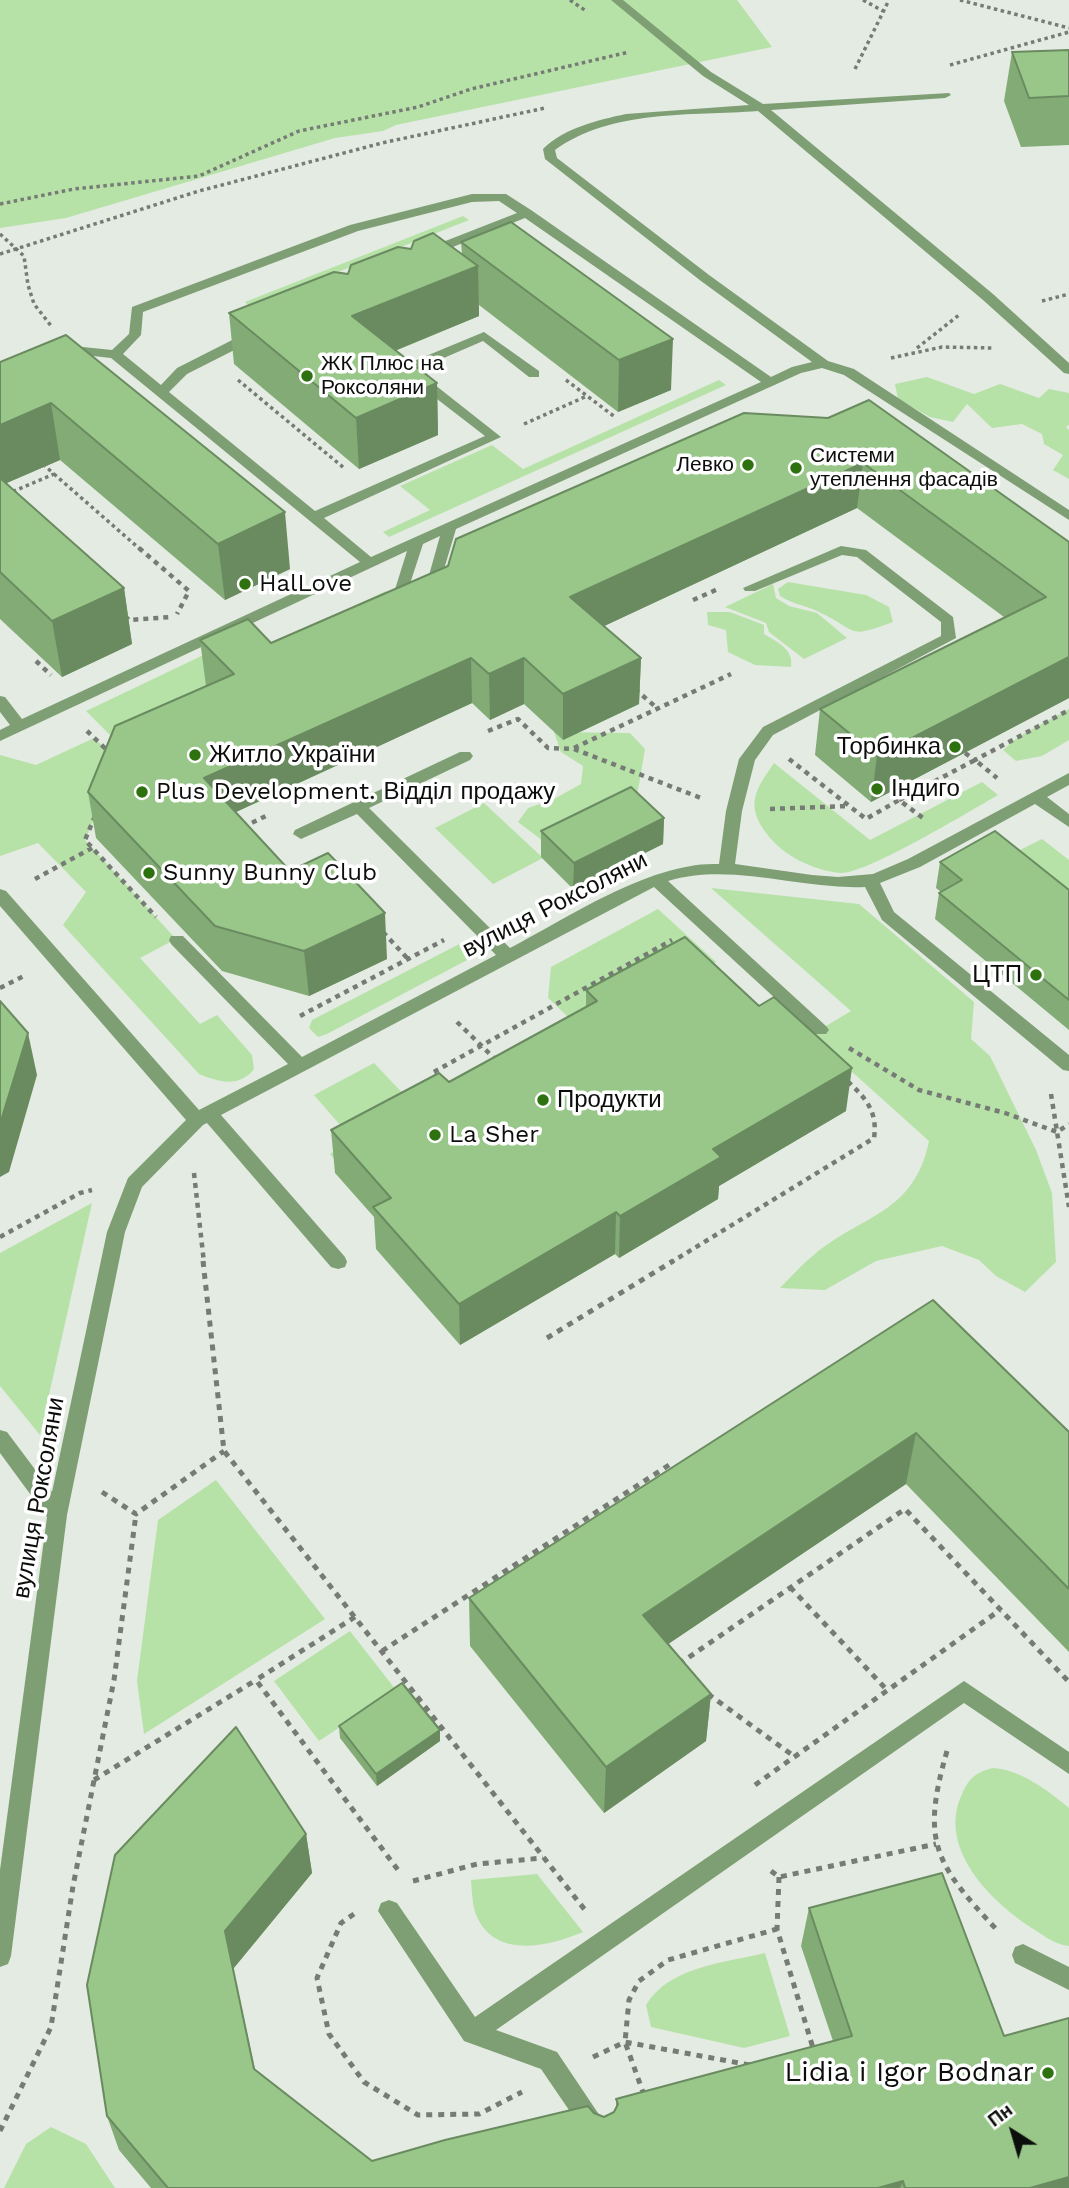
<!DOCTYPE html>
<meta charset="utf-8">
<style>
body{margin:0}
#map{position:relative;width:1069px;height:2188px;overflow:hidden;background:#e4ebe2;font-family:"Work Sans",sans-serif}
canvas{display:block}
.north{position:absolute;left:978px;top:2097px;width:70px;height:70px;-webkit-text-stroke:5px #fff;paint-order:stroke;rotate:323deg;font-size:19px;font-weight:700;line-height:28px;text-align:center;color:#0c0e0b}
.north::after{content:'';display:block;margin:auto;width:24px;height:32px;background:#0c0e0b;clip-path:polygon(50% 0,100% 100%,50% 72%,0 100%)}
</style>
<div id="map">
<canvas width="1069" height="2188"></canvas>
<div class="north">Пн</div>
</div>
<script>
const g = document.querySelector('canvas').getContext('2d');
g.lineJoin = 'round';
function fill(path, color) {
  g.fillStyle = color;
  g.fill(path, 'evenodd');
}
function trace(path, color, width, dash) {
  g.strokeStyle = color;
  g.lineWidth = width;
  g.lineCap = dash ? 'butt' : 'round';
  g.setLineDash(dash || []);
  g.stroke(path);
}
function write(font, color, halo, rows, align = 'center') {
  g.font = font + ' "Work Sans",sans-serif';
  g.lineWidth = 7;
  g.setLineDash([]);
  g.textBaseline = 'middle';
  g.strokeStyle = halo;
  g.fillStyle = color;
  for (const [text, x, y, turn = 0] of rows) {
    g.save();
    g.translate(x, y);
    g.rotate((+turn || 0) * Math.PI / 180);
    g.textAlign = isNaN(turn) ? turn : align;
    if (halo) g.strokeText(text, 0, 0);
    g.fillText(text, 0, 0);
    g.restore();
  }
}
const green = new Path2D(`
 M 0,0 L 737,0 L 772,47 L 396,125 L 383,131 L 335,138 L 66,218 L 0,228 Z
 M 463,216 L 469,220 L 250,307 L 245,302 Z
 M 927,377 L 974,394 L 1000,384 L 1039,398 L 1049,389 L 1069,393 L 1069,425 L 1066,427 L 1069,430 L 1069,479 L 1053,470 L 1063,455 L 1044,444 L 1042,434 L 1022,424 L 992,428 L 967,404 L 953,422 L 930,417 L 898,399 L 895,384 Z
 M 719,380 L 726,385 L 389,537 L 383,532 L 430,510 L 400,486 L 492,445 L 523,469 Z
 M 788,582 L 866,595 L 889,607 L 893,622 C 847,639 860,632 821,613 C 807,605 796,606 780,596 L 778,589 Z
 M 773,584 L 776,598 L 789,606 L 817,613 L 847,638 L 804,659 L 769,632 L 766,623 L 725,607 Z
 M 386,591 L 383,607 L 206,686 L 135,760 L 86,711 L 214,650 L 247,656 Z
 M 707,612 L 730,612 L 764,625 L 764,634 C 777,642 794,649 791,667 L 755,665 L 728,652 L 726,630 L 708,625 Z
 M 1069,709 L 1069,740 L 1042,756 L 1016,761 L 1003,750 L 1018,737 Z
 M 554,732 L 630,733 L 645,749 L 637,796 L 543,841 L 518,822 L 528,808 L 554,799 L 581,784 L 583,766 L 561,752 Z
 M 94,738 L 119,761 L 85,840 L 176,939 L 140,958 L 200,1024 L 217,1015 L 252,1055 L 254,1069 C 240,1088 218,1082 199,1074 L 63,925 L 86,892 L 38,843 L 0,856 L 0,755 L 36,765 Z
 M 774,763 L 870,840 L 982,782 L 998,795 C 970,811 866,874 841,873 C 814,871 782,855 767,834 C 745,806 755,790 774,763 Z
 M 484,803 L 543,858 L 493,884 L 435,828 Z
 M 1042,839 L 1069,860 L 1069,921 L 1002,859 Z
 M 711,888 L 859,904 L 974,1002 L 971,1039 L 990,1056 L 1036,1150 L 1052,1193 L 1056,1262 L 1025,1292 L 996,1276 L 979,1260 L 942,1246 L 876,1261 L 825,1290 L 780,1288 C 791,1277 802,1264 815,1254 C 863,1214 914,1214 929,1141 L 811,1035 L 851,1011 Z
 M 658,909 L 716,962 L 585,1033 L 548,998 L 551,967 Z
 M 473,937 L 473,950 L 469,959 L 327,1034 L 318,1037 L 309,1028 L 312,1020 Z
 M 374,1063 L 430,1122 L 343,1169 L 330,1154 L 353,1140 L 314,1095 Z
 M 92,1203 L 40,1435 L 0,1386 L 0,1253 Z
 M 216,1480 L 325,1619 L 144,1734 L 137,1681 L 158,1520 Z
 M 350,1631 L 396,1690 L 319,1741 L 274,1681 Z
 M 994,1768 C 1023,1771 1047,1790 1069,1808 L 1069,1946 C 1056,1945 1046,1937 1035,1930 C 993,1904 936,1849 962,1794 C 969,1778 977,1771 994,1768 Z
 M 537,1874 L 583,1932 C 548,1947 492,1960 475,1912 C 472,1902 472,1890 471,1880 Z
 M 765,1953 L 790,2036 L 744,2048 L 651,2027 L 646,2005 C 670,1966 724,1963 765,1953 Z
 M 51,2127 L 86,2144 L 115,2188 L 4,2188 L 26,2144 Z`);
const pathFar2 = new Path2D(`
 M 570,0 L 586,11
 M 863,0 L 883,11
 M 960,0 L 1069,28
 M 950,65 L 1069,32
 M 855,69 L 889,0
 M 0,204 L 74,189 L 199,176 L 299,131 L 418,107 L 471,89 L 629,52
 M 0,234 L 24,256 L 28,285 L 34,304 L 52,327
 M 0,254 L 199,191 L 382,143 L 545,108
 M 1042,301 L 1069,294
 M 917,348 L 959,315
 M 891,358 L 942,347 L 993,348
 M 238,380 L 344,468
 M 566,380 L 615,417
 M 524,424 L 587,396
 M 54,474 L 141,550
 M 0,497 L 54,474 L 45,466`);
const pathFar1 = new Path2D(`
 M 139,548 L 189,591 L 177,614
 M 693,600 L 718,589
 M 125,616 L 129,620 L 171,617
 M 36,661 L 51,675
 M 635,689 L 658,709
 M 87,731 L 109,752
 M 488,731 L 518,719 L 548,748 L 574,749 L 701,798
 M 574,748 L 731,674
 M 965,753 L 975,760 L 1069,710
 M 789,759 L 866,819 L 899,800 L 923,818
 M 899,800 L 975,760 L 997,778
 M 770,809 L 849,806
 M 95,816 L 85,840 L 156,917
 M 243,827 L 270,814
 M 35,879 L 92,848
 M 383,932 L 408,959
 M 0,988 L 24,976
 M 300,1016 L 444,940
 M 457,1022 L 496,1060
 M 849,1048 L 919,1090 L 1005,1113 L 1057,1132 L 1069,1124
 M 438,1078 L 432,1073 L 672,940
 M 1051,1094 L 1069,1207
 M 194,1173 L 204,1263
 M 0,1237 L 80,1193 L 92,1190
 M 670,1263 L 874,1138 C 878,1111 865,1097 846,1080`);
const path = new Path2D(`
 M 203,1261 L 224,1451 L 585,1910
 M 547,1338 L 673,1261
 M 102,1492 L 136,1514 L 224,1451
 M 790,1587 L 887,1690
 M 355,1617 L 256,1680 L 401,1874
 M 382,1651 L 669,1465
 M 679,1664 L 905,1509 L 1069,1682
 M 708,1694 L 795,1757
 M 947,1751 C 921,1841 934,1863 997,1930
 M 94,1780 L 256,1680
 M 755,1785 L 1000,1610
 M 771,1871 L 779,1877 L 936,1844
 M 779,1877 L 777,1929 L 813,2048
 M 413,1881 L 477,1864 L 543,1858
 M 354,1914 L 341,1923 L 317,1978 L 329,2034 L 364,2082 L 418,2115 L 479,2114 L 522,2092
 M 593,2057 L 625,2042 L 750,2065
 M 644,2095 L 625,2042 L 629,2000 L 639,1981 L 668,1960 L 777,1929
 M 0,2131 L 51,2027 L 73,1886 L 114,1680 L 136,1514`);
const service = new Path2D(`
 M 611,0 L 623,0 L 711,72 L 763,104 L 949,93 L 951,95 L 945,98 L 771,110 L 993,294 L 1069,363 L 1069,374 L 1064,373 L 983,300 L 758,111 C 691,116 612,109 555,150 L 557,158 L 709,275 L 828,361 L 854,369 L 1069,510 L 1069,520 L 844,375 L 822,368 L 801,373 L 456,529 L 436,596 L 426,596 L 424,593 L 440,536 L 423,544 L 404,602 L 399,604 L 392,599 L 407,551 L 0,741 L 0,730 L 10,725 L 0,712 L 0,696 L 5,697 L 22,719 L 360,562 L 111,358 L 84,355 L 65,362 L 60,361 L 60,355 L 83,347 L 112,350 L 129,334 L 132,307 L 350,225 L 472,194 L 506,194 L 531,210 L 771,377 L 792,367 L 812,362 L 701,281 L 545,159 L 543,149 C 564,128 598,120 626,114 L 749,105 L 703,76 ZM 499,201 L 517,213 L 425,249 L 425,255 L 433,255 L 525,218 L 761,382 L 371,557 L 324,518 L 501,437 L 416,370 L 483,341 L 529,377 L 539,377 L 539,371 L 484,332 L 402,366 L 402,372 L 485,436 L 315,511 L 169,392 L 187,374 L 258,338 L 258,332 L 248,332 L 177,368 L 161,385 L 123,354 L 141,335 L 143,312 L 358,231 L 472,202 Z
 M 841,546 L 866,550 L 953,617 L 956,638 L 773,735 L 755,760 L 742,811 L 735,864 L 812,875 L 838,877 L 873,874 L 908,859 L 1069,773 L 1069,785 L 1047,797 L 1069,814 L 1069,827 L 1035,804 L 920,867 L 880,883 L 894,912 L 1069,1055 L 1069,1071 L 1063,1070 L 882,920 L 865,887 C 800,890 732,862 668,881 L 826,1026 L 829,1030 L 826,1034 L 814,1034 L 654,887 L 221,1115 L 345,1257 L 347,1262 L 345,1267 L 338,1269 L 331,1267 L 207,1123 L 203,1125 L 142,1187 L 125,1232 L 67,1515 L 11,1956 L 8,1964 L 0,1967 L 0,1870 L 47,1517 L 0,1453 L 0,1430 L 7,1432 L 52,1492 L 107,1232 L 128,1178 L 186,1120 L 0,906 L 0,889 L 6,891 L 199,1110 L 288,1064 L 171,944 L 169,940 L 171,936 L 183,936 L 302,1057 L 496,955 L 357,814 L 301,839 L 293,834 L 295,830 L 460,752 L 470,752 L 473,756 L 470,760 L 369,808 L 510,948 C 569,917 652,861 719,864 L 726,811 L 739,759 L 763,727 L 941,636 L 941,622 L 857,557 L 842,555 L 755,591 L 745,591 L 743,588 Z
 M 964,1681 L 1069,1752 L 1069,1774 L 964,1703 L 496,2030 L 557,2052 L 602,2119 L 606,2127 L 602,2135 L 594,2139 L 586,2135 L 541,2069 L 464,2041 L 378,1911 L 381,1903 L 389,1900 L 397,1903 L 475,2017 Z
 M 1023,1944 L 1069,1967 L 1069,1990 L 1015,1963 L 1012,1955 L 1015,1947 Z`);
const wall = new Path2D(`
 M 1069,50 L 1069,145 L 1021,147 L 1004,101 L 1012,52 Z
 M 461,242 L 671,390 L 618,412 L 479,305 L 479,316 L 395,351 L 437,383 L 438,435 L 359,469 L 234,364 L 229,313 L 348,274 L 462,254 Z
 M 0,362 L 290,569 L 225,600 L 60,460 L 6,483 L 124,588 L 132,644 L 62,677 L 0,619 Z
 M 744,413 L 1069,542 L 1069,698 L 871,802 L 815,755 L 820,709 L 1004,617 L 857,508 L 604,626 L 641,658 L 639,704 L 563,740 L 524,704 L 490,720 L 472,703 L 236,812 L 290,871 L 387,959 L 309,996 L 222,971 L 96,838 L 88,792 L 206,686 L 200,640 L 271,643 L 448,566 Z
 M 664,818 L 663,844 L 573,889 L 541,857 L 541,831 Z
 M 940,862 L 1069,890 L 1069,1030 L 935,919 L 939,893 L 941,892 L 936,888 Z
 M 586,990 L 846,1111 L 719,1186 L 718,1199 L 619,1258 L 615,1254 L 460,1345 L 376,1249 L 374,1217 L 335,1173 L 331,1130 L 449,1082 L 586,1007 Z
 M 933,1300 L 1069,1432 L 1069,1652 L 906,1484 L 668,1644 L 711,1694 L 706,1741 L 604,1813 L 470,1646 L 469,1598 Z
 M 339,1726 L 440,1741 L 377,1786 L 340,1738 Z
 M 306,1834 L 312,1873 L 233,1969 L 255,2069 L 372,2161 L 594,2113 L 604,2117 L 614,2112 L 616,2107 L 616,2099 L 833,2041 L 801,1946 L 809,1908 L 1004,2036 L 1069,2188 L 151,2188 L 119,2150 L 107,2116 Z`);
const shadedWall = new Path2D(`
 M 478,266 L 479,316 L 355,367 L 352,316 Z
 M 673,339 L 671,390 L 618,412 L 619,360 Z
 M 437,383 L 438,435 L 359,469 L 356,418 Z
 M 51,403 L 60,460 L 0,486 L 0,425 Z
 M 863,463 L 857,508 L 570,642 L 570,597 Z
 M 285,512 L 290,569 L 225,600 L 218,544 Z
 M 124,588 L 132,644 L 62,677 L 52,621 Z
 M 1069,657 L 1069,698 L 871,802 L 877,756 Z
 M 471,658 L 472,703 L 210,824 L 204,778 Z
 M 524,658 L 524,704 L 490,720 L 489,674 Z
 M 641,658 L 639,704 L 563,740 L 563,694 Z
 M 664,818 L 663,844 L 573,889 L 574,863 Z
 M 385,913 L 387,959 L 309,996 L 304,951 Z
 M 28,1033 L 37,1075 L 9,1172 L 0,1177 L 0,1124 Z
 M 852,1068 L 846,1111 L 719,1186 L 718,1199 L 619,1258 L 620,1216 L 713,1149 Z
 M 616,1212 L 615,1254 L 460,1345 L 459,1304 Z
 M 916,1433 L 906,1484 L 640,1663 L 643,1615 Z
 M 711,1694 L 706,1741 L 604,1813 L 606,1767 Z
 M 440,1730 L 440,1741 L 377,1786 L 376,1774 Z
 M 306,1834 L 312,1873 L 233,1969 L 225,1931 Z
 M 1069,2177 L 1069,2188 L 1030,2188 Z
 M 903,2181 L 900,2188 L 878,2188 Z`);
const building = new Path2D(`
 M 1069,50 L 1069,96 L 1029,98 L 1012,52 Z
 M 511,222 L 673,339 L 619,360 L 461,242 Z
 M 433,233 L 478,266 L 352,316 L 437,383 L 356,418 L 229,313 L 334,272 L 348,274 L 351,265 L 398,247 L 411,249 L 414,241 Z
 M 66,335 L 285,512 L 218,544 L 51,403 L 0,425 L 0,362 Z
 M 869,400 L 1069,542 L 1069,657 L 877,756 L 820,709 L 1046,597 L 863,463 L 570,597 L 641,658 L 563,694 L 524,658 L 489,674 L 471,658 L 204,778 L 290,871 L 328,853 L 385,913 L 304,951 L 215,926 L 88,792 L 115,726 L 234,674 L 200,640 L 248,619 L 271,643 L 448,566 L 456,539 L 744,413 L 828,418 Z
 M 0,478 L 124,588 L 52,621 L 0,572 Z
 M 631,787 L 664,818 L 574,863 L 541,831 Z
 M 995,831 L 1069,890 L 1069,1000 L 939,893 L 962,880 L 940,862 Z
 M 685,937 L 759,1006 L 774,997 L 852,1068 L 713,1149 L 721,1157 L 620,1216 L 616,1212 L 459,1304 L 373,1207 L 391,1198 L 331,1130 L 439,1073 L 449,1082 L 597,1001 L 586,990 Z
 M 0,1001 L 28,1033 L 0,1124 Z
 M 933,1300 L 1069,1432 L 1069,1589 L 916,1433 L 643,1615 L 711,1694 L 606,1767 L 469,1598 Z
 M 402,1683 L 440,1730 L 376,1774 L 339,1726 Z
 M 236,1727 L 306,1834 L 225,1931 L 254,2069 L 372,2161 L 445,2140 L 588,2106 L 594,2113 L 604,2117 L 614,2112 L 618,2104 L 616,2099 L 852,2036 L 809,1908 L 942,1873 L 1004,2036 L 1069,2018 L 1069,2177 L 1030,2188 L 905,2188 L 903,2181 L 878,2188 L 168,2188 L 107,2116 L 87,1985 L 115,1855 Z`);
const markers = [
 [307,376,7,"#2e7210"],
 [748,465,7,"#2e7210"],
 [796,468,7,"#2e7210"],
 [245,584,7,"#2e7210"],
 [955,747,7,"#2e7210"],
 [195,755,7,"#2e7210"],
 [877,789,7,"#2e7210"],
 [142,792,7,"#2e7210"],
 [149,873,7,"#2e7210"],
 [1036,975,7,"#2e7210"],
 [543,1100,7,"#2e7210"],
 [435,1135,7,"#2e7210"],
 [1048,2073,7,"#2e7210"]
];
const farPoinames = [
 ["ЖК Плюс на",321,364],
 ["Роксоляни",321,388],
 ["Системи",810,456],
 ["утеплення фасадів",810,480],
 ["Левко",734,465,"right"]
];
const poiNames = [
 ["HalLove",259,584],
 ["Торбинка",941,747,"right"],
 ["Житло України",209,755],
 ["Індиго",891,789],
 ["Plus Development. Відділ продажу",156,792],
 ["Sunny Bunny Club",163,873],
 ["ЦТП",1022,975,"right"],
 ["Продукти",557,1100],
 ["La Sher",449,1135]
];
const streetNames = [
 ["вулиця Роксоляни",555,905,-27],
 ["вулиця Роксоляни",39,1498,-80]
];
const nearPoinames = [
 ["Lidia i Igor Bodnar",1034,2073]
];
fill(green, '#b6e2a8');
trace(pathFar2, '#777b75', 3.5, [3.5, 3.5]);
trace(pathFar1, '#777b75', 4.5, [5, 5]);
trace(path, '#777b75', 5, [6, 6]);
fill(service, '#7e9e74');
fill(wall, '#83ab76');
fill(shadedWall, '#6a8b60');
fill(building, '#98c789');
trace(building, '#6a8b60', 2);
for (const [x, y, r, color] of markers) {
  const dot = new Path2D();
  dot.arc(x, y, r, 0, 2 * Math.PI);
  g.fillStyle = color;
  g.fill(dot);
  trace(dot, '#fff', 2.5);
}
write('21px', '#0c0e0b', '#fff', farPoinames, 'left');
write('24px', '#0c0e0b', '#fff', poiNames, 'left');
write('24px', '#0c0e0b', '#fff', streetNames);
write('28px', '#0c0e0b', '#fff', nearPoinames, 'right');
</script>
